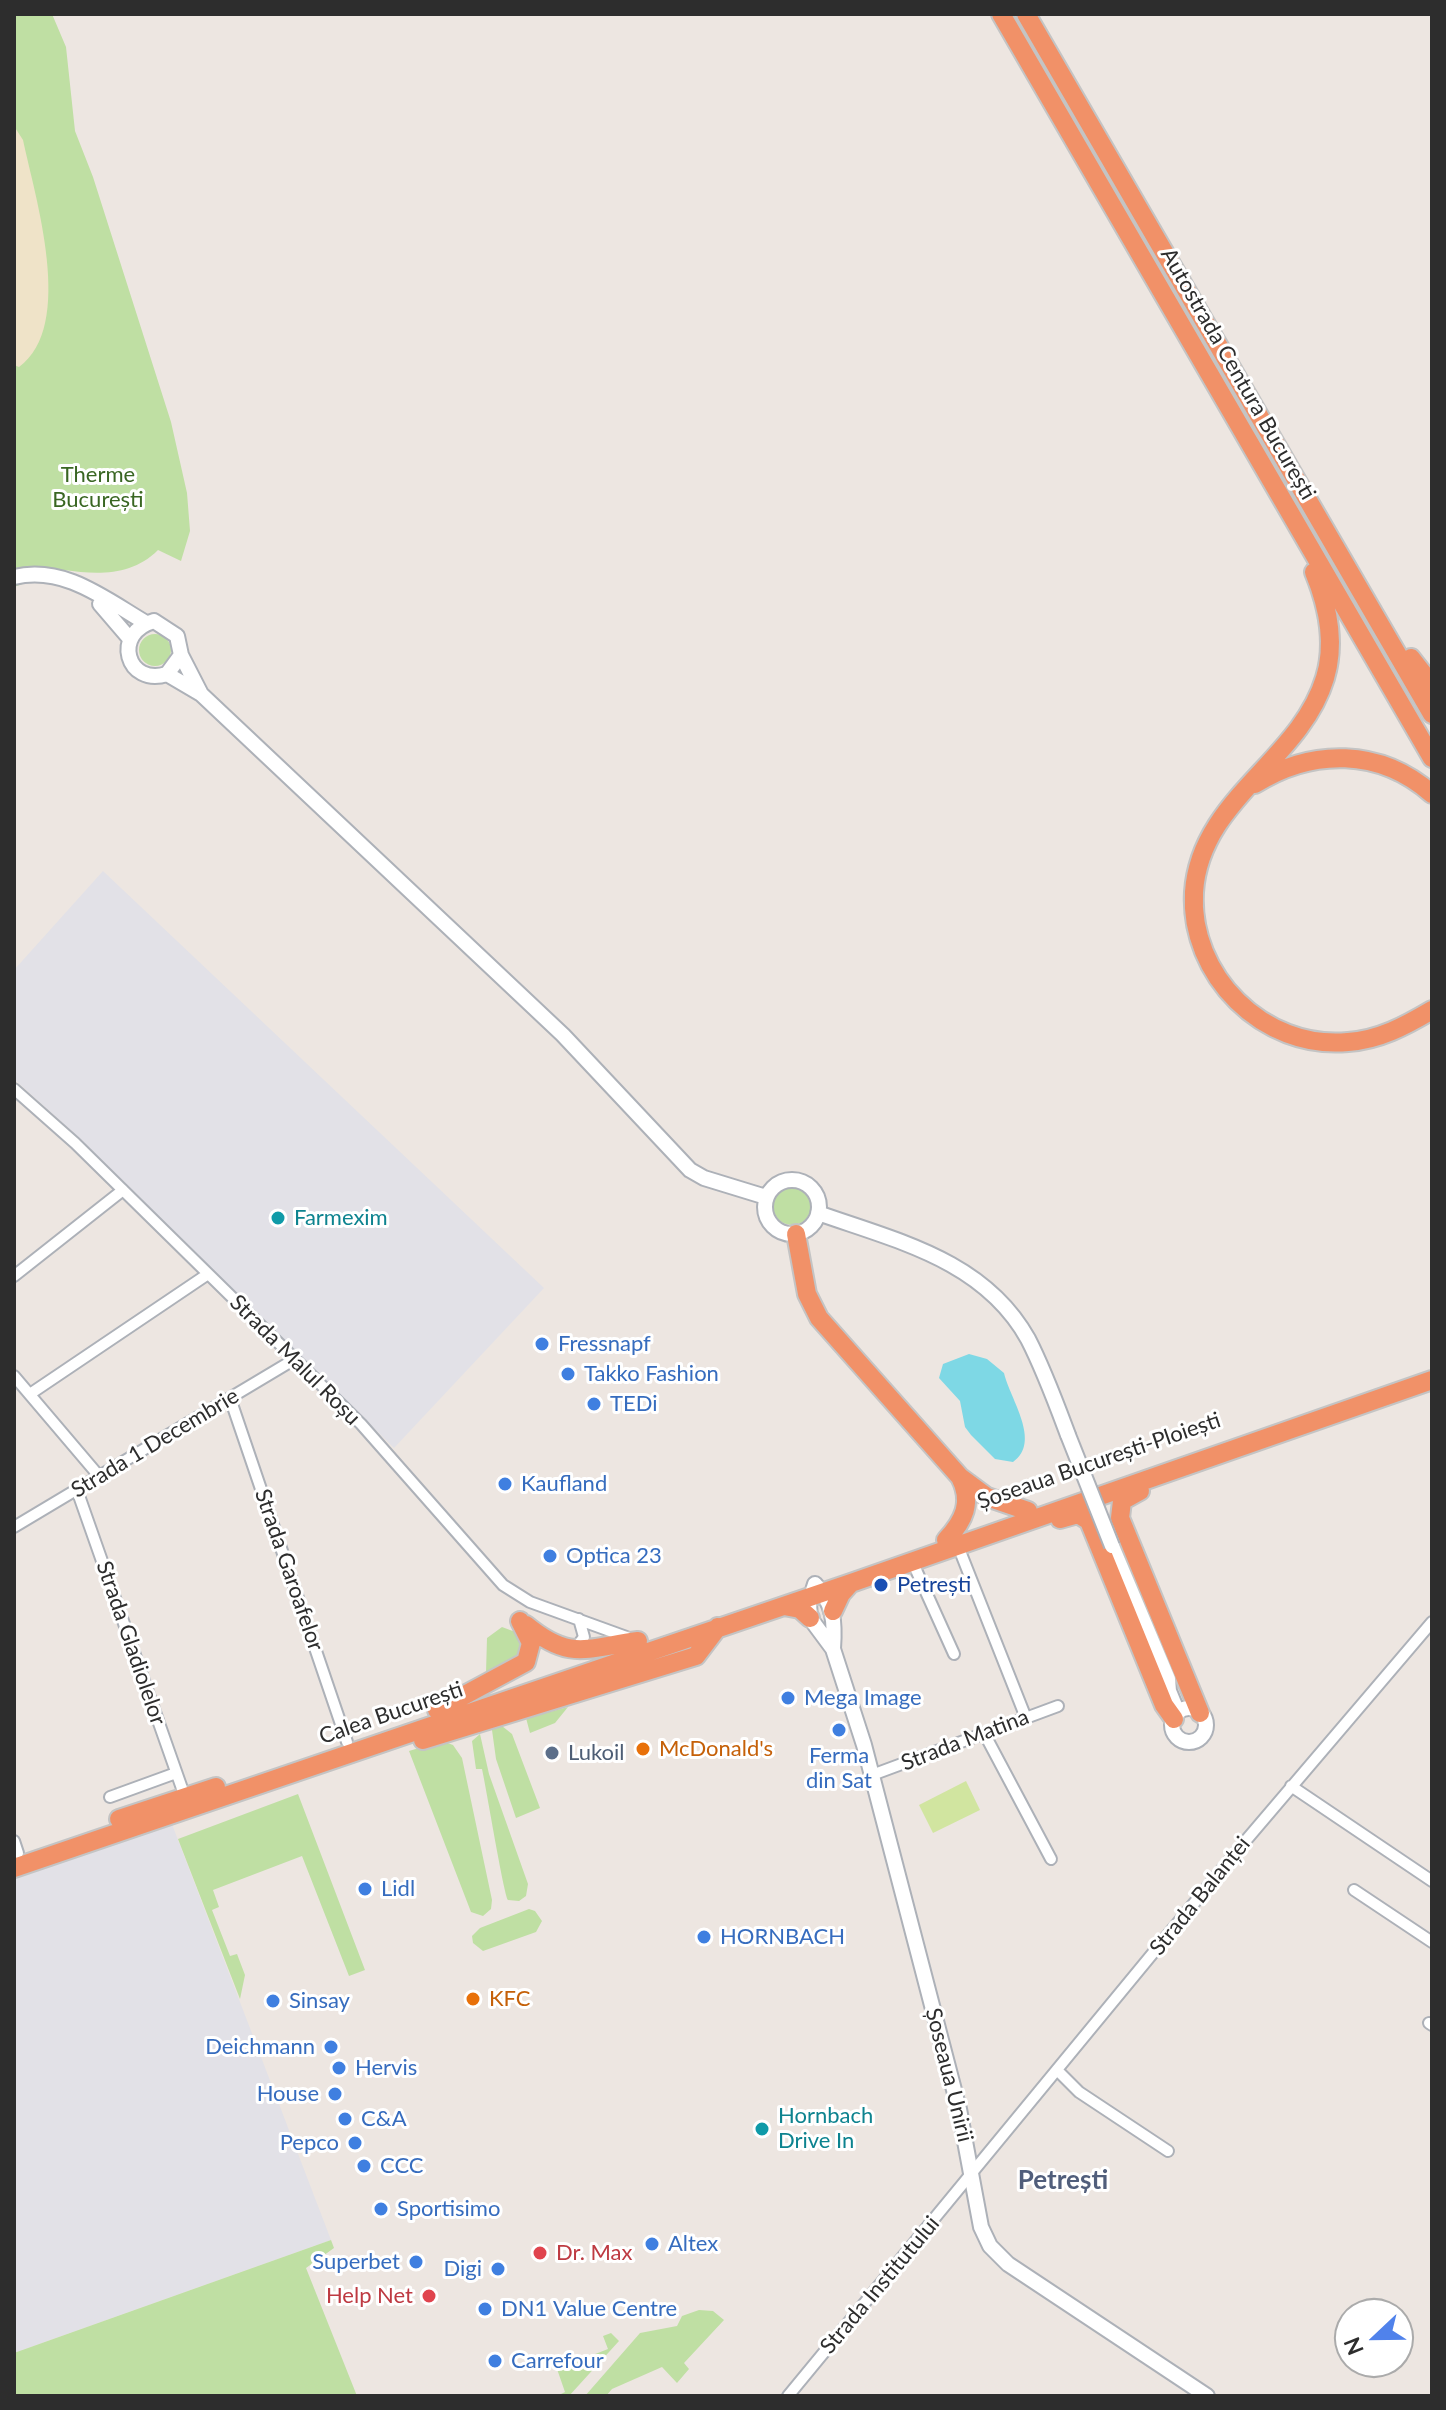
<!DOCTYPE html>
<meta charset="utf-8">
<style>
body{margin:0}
#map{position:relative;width:1446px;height:2410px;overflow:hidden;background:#ede6e1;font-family:Lato,sans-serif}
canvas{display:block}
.frame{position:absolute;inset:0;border:16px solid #2d2d2d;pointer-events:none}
.north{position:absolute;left:1334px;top:2298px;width:80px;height:80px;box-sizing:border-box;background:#fff;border:2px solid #ababab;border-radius:50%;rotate:248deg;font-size:22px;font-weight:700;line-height:32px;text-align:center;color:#2d2d2d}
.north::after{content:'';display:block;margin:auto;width:28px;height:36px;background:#5082eb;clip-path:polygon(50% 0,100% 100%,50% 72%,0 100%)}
</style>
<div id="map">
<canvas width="1446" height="2410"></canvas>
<div class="frame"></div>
<div class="north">N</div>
</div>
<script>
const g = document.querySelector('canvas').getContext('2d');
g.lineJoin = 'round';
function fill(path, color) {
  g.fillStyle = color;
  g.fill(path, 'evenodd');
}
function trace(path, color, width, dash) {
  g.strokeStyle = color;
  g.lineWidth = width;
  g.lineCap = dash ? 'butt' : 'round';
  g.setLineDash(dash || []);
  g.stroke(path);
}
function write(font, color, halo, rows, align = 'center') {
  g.font = font + ' Lato,sans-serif';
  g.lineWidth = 6;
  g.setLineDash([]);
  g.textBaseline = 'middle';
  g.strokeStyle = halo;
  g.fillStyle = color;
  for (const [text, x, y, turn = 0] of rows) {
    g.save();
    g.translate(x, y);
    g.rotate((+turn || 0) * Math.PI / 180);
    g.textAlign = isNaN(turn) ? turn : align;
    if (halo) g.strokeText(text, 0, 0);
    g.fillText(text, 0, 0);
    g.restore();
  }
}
const industrial = new Path2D(`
 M 103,871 L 544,1288 L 394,1448 L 76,1135 L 14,1079 L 14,970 Z
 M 170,1819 L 331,2240 L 14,2353 L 14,1875 Z`);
const green = new Path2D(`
 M 14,14 L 52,14 L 66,47 L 75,131 L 93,177 L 171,422 L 187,493 L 190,531 L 181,561 L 158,550 C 132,576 98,575 64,570 L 57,584 L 28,582 L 14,587 Z
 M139 650a16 16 0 1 1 32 0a16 16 0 1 1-32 0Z
 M773 1206a19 19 0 1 1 38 0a19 19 0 1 1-38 0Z
 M 502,1627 L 518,1633 L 523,1651 L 513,1663 L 486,1673 L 487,1638 Z
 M 568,1707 L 555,1723 L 530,1733 L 526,1718 Z
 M 502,1726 L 512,1734 L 540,1808 L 516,1818 L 496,1759 L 492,1730 Z
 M 480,1734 L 489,1774 L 528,1884 L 526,1896 L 519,1901 L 508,1900 C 504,1895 486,1787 482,1769 L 476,1769 L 472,1741 Z
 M 442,1741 L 453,1745 L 462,1758 L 492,1900 L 491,1909 L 483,1916 L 471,1912 L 409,1751 Z
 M 298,1794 L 365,1970 L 349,1976 L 302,1856 L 213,1890 L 219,1907 L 212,1910 L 230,1956 L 237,1954 L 245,1975 L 240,1999 L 178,1839 Z
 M 529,1909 L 535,1911 L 542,1921 L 536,1932 L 483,1951 L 473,1943 L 472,1936 L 480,1928 Z
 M 331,2240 L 334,2248 L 306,2268 L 357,2396 L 14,2396 L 14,2353 Z
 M 699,2310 L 713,2311 L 724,2320 L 684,2363 L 689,2369 L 677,2383 L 662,2367 L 612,2389 L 606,2396 L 585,2396 L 640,2333 L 677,2326 L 682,2316 Z
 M 611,2333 L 619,2341 L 569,2396 L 557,2396 L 565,2392 L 557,2369 L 608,2349 L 603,2336 Z`);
const sand = new Path2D(`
 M 14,126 L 23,140 C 35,197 76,326 19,367 L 14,365 Z`);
const pitch = new Path2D(`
 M 966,1781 L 980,1810 L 933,1833 L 919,1805 Z`);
const water = new Path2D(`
 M 969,1354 L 987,1359 L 1004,1373 C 1010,1399 1042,1442 1013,1462 L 995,1459 L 971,1435 L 965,1427 L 960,1401 L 939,1378 L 943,1364 Z`);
const street = new Path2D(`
 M 14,1089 L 75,1143 L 361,1424 L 503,1585 L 530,1602 L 632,1639
 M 14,1276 L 123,1190
 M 14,1376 L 99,1476
 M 30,1394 L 208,1274
 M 230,1398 L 347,1742
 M 77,1490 L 185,1797
 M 14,1527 L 295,1359
 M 958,1546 L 1026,1718
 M 912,1561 L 954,1654
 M 575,1649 L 584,1637 L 579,1619
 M 984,1733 L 1051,1859
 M 872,1775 L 1058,1706
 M 1291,1786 L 1432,1881
 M 110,1797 L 176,1773
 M 14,1841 L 18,1853
 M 1354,1890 L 1432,1942
 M 1429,2023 L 1432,2025
 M 1057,2070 L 1079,2092 L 1168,2151
 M 788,2396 L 1242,1845 L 1432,1622`);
const secondary = new Path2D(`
 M 14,577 C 64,565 105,599 146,623
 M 100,604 L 130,639
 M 181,655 L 167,674 C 127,687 111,633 154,621 L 177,636 L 181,655 L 201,694
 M 167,674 L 201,694 L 563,1035 L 690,1170 L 704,1178 L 766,1197
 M765 1207a27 27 0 1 1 54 0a27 27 0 1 1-54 0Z
 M 818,1213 C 897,1241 984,1260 1028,1339 C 1044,1370 1056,1403 1068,1435
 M 1112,1546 L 1168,1679 L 1169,1691 L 1178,1713
 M 833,1649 C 835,1622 834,1604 815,1584 L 809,1603 L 810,1618 L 833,1649 L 864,1745 L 959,2109 L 981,2227 L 990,2246 L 1008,2264 L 1207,2396
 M1172 1725a17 17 0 1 1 34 0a17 17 0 1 1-34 0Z`);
const highway = new Path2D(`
 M 1001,14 L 1432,758
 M 1026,14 L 1432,714
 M 1314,572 C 1328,606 1336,642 1325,678 C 1300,761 1200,799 1194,892 C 1189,975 1263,1050 1348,1042 C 1379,1040 1405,1026 1432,1010
 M 1411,658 L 1432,685
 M 1255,784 C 1312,748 1380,748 1432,794
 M 796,1234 L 807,1294 L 819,1318 L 960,1477 L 987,1497 L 1028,1511
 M 1140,1491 L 1122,1501 L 1120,1518 L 1200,1713
 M 1060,1519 L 1078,1514 L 1089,1521 L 1164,1705 L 1174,1719
 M 946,1540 C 964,1521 973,1502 960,1477
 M 784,1606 L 800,1609 L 810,1618
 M 833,1611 L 841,1594 L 850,1584
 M 526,1625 C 570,1661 585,1648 638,1641
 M 437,1710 L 526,1662 L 531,1643 L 520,1621
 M 423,1740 L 696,1656 L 718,1627
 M 119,1819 L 216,1787
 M 14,1868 L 851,1583 L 1432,1380`);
const secondaryBridge = new Path2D(`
 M 1068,1435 L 1112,1546`);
const markers = [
 [278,1218,8,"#0f9aa8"],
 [542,1344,8,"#3f7fe0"],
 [568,1374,8,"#3f7fe0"],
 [594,1404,8,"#3f7fe0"],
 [505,1484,8,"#3f7fe0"],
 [550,1556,8,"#3f7fe0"],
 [881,1585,8,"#1a4fb4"],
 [788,1698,8,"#3f7fe0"],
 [839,1730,8,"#3f7fe0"],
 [643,1749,8,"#e8710a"],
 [552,1753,8,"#5c6f8a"],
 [365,1889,8,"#3f7fe0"],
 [704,1937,8,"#3f7fe0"],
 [473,1999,8,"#e8710a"],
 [273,2001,8,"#3f7fe0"],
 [331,2047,8,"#3f7fe0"],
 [339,2068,8,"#3f7fe0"],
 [335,2094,8,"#3f7fe0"],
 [345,2119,8,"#3f7fe0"],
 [762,2129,8,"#0f9aa8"],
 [355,2143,8,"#3f7fe0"],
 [364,2166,8,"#3f7fe0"],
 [381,2209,8,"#3f7fe0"],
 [652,2244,8,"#3f7fe0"],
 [540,2253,8,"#e0444e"],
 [416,2262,8,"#3f7fe0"],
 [498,2269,8,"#3f7fe0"],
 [429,2296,8,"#e0444e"],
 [485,2309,8,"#3f7fe0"],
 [495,2361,8,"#3f7fe0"]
];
const streetNames = [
 ["Autostrada Centura București",1238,374,60],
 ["Strada Malul Roșu",295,1360,45],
 ["Strada 1 Decembrie",155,1443,-31],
 ["Șoseaua București-Ploiești",1099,1461,-19],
 ["Strada Garoafelor",289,1570,71],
 ["Strada Gladiolelor",131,1643,71],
 ["Calea București",391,1713,-19],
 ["Strada Matina",965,1740,-21],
 ["Strada Balanței",1200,1896,-51],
 ["Șoseaua Unirii",949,2075,76],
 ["Strada Institutului",880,2285,-50]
];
const parkNames = [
 ["Therme",98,475],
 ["București",98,500]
];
const cultureNames = [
 ["Farmexim",294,1218],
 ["Hornbach",778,2116],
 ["Drive In",778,2141]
];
const shopNames = [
 ["Fressnapf",558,1344],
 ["Takko Fashion",584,1374],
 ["TEDi",610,1404],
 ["Kaufland",521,1484],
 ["Optica 23",566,1556],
 ["Mega Image",804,1698],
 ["Ferma",839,1756,"center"],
 ["din Sat",839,1781,"center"],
 ["Lidl",381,1889],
 ["HORNBACH",720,1937],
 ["Sinsay",289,2001],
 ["Deichmann",315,2047,"right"],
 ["Hervis",355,2068],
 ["House",319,2094,"right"],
 ["C&A",361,2119],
 ["Pepco",339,2143,"right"],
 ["CCC",380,2166],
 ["Sportisimo",397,2209],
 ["Altex",668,2244],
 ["Superbet",400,2262,"right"],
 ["Digi",482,2269,"right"],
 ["DN1 Value Centre",501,2309],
 ["Carrefour",511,2361]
];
const transitNames = [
 ["Petrești",897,1585]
];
const foodNames = [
 ["McDonald's",659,1749],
 ["KFC",489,1999]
];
const serviceNames = [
 ["Lukoil",568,1753]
];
const healthNames = [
 ["Dr. Max",556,2253],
 ["Help Net",413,2296,"right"]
];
const quarterNames = [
 ["Petrești",1063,2181]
];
fill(industrial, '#e2e1e7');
fill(green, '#bfdfa3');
fill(sand, '#efe3c8');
fill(pitch, '#d1e5a0');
fill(water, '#7ed8e5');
trace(street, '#adb1b8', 14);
trace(secondary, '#adb1b8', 18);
trace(highway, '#c4c4c4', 22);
trace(street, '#fff', 10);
trace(secondary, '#fff', 14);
trace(highway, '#f19168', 18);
trace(secondaryBridge, '#adb1b8', 18, []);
trace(secondaryBridge, '#fff', 14);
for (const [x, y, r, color] of markers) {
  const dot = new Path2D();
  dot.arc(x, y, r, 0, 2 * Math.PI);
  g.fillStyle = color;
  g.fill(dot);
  trace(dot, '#fff', 3);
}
write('22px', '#2d2d2d', '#fff', streetNames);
write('22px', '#396622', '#fff', parkNames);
write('22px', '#0d838f', '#fff', cultureNames, 'left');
write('22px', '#366cbe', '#fff', shopNames, 'left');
write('22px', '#164399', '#fff', transitNames, 'left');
write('22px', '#c56008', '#fff', foodNames, 'left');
write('22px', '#4e5e75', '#fff', serviceNames, 'left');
write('22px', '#be3a42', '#fff', healthNames, 'left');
write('bold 26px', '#515e7b', '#fff', quarterNames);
</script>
